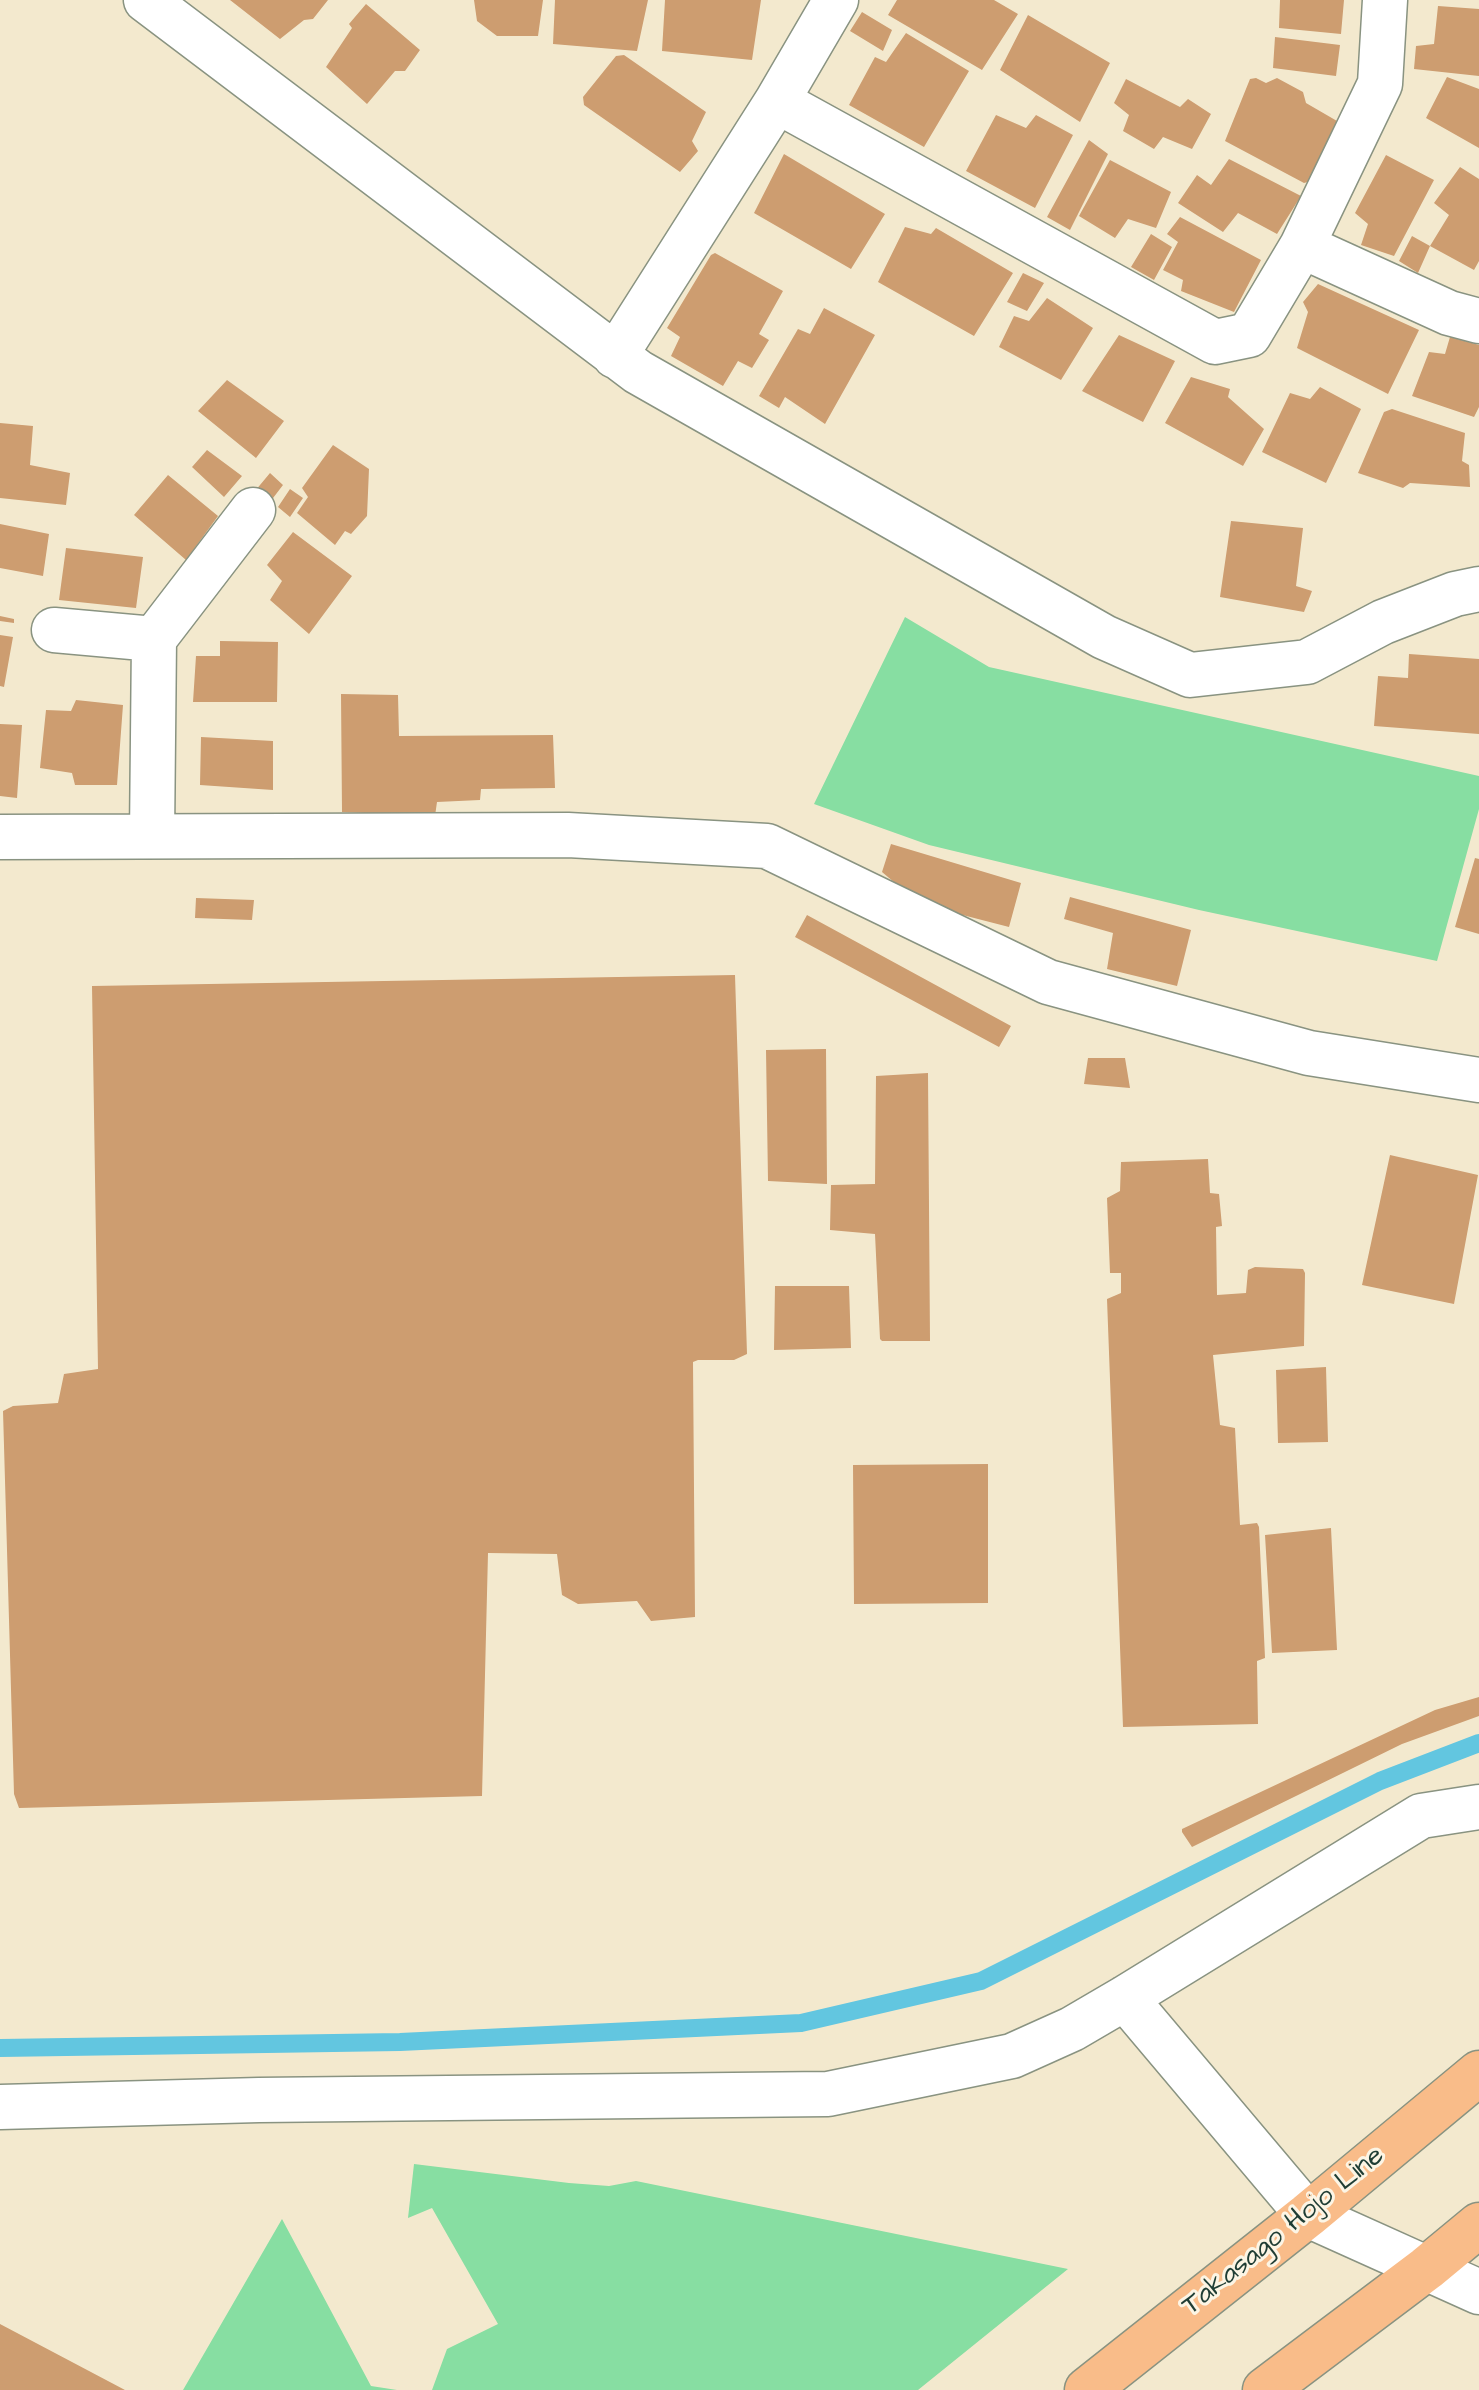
<!DOCTYPE html>
<style>
body{margin:0}
canvas{display:block;background:#f3e9ce}
</style>
<canvas width="1479" height="2390"></canvas>
<script>
const g = document.querySelector('canvas').getContext('2d');
g.lineJoin = 'round';
function fill(path, color) {
  g.fillStyle = color;
  g.fill(path, 'evenodd');
}
function trace(path, color, width, dash) {
  g.strokeStyle = color;
  g.lineWidth = width;
  g.lineCap = dash ? 'butt' : 'round';
  g.setLineDash(dash || []);
  g.stroke(path);
}
function write(font, color, halo, rows, align = 'center') {
  g.font = font + ' "Architects Daughter",sans-serif';
  g.lineWidth = 6;
  g.setLineDash([]);
  g.textBaseline = 'middle';
  g.strokeStyle = halo;
  g.fillStyle = color;
  for (const [text, x, y, turn = 0] of rows) {
    g.save();
    g.translate(x, y);
    g.rotate((+turn || 0) * Math.PI / 180);
    g.textAlign = isNaN(turn) ? turn : align;
    if (halo) g.strokeText(text, 0, 0);
    g.fillText(text, 0, 0);
    g.restore();
  }
}
const green = new Path2D(`
 M 905,617 L 989,667 L 1479,776 L 1479,809 L 1437,961 L 1199,910 L 929,845 L 814,804 Z
 M 414,2164 L 569,2183 L 609,2186 L 636,2181 L 1068,2269 L 918,2390 L 432,2390 L 447,2349 L 498,2324 L 432,2208 L 408,2218 Z
 M 282,2219 L 371,2386 L 397,2390 L 183,2390 Z`);
const stream = new Path2D(`
 M 0,2048 L 400,2042 L 801,2023 L 981,1981 L 1380,1781 L 1479,1743`);
const building = new Path2D(`
 M 230,0 L 328,0 L 313,19 L 304,20 L 280,39 Z
 M 474,0 L 543,0 L 538,36 L 497,36 L 477,21 Z
 M 555,0 L 648,0 L 637,51 L 553,44 Z
 M 665,0 L 761,0 L 752,60 L 662,51 Z
 M 897,0 L 994,0 L 1018,14 L 982,70 L 888,15 Z
 M 1280,0 L 1344,0 L 1341,34 L 1279,28 Z
 M 366,4 L 420,50 L 405,71 L 395,71 L 367,104 L 326,67 L 352,28 L 349,24 Z
 M 1438,6 L 1479,9 L 1479,76 L 1414,69 L 1416,46 L 1434,44 Z
 M 862,12 L 892,30 L 883,51 L 850,31 Z
 M 1028,15 L 1110,63 L 1080,122 L 1000,70 Z
 M 906,33 L 969,71 L 924,147 L 849,105 L 875,57 L 886,62 Z
 M 1275,37 L 1340,45 L 1336,76 L 1273,68 Z
 M 624,55 L 706,112 L 692,141 L 698,151 L 680,172 L 584,105 L 583,97 L 616,56 Z
 M 1447,77 L 1479,89 L 1479,148 L 1426,118 Z
 M 1256,78 L 1266,83 L 1277,78 L 1303,92 L 1306,103 L 1337,121 L 1338,129 L 1311,181 L 1304,183 L 1225,141 L 1250,79 Z
 M 1126,79 L 1180,107 L 1188,99 L 1211,114 L 1192,149 L 1163,137 L 1154,149 L 1123,131 L 1129,115 L 1114,103 Z
 M 996,115 L 1026,128 L 1036,115 L 1073,135 L 1035,208 L 966,171 Z
 M 1089,140 L 1108,154 L 1070,230 L 1047,217 Z
 M 784,154 L 885,214 L 851,269 L 754,213 Z
 M 1386,155 L 1434,180 L 1394,256 L 1361,245 L 1368,224 L 1355,213 Z
 M 1229,159 L 1301,196 L 1277,234 L 1238,213 L 1223,232 L 1178,203 L 1197,175 L 1211,185 Z
 M 1110,160 L 1171,192 L 1156,228 L 1128,219 L 1115,238 L 1079,216 Z
 M 1460,167 L 1479,179 L 1479,261 L 1474,270 L 1430,246 L 1449,215 L 1434,203 Z
 M 1180,217 L 1261,260 L 1234,312 L 1181,291 L 1183,280 L 1163,270 L 1178,242 L 1167,234 Z
 M 905,227 L 931,234 L 936,228 L 1013,273 L 974,336 L 878,282 Z
 M 1151,234 L 1172,247 L 1154,280 L 1131,267 Z
 M 1412,236 L 1430,246 L 1418,273 L 1399,261 Z
 M 715,253 L 783,291 L 759,334 L 769,340 L 752,368 L 738,361 L 723,386 L 671,356 L 680,337 L 667,328 L 711,255 Z
 M 1023,273 L 1044,283 L 1027,311 L 1007,302 Z
 M 1318,284 L 1419,330 L 1388,394 L 1297,348 L 1308,312 L 1303,302 Z
 M 1047,298 L 1093,328 L 1061,380 L 999,347 L 1014,316 L 1029,321 Z
 M 824,308 L 875,335 L 825,424 L 785,397 L 779,408 L 759,396 L 798,329 L 810,334 Z
 M 1119,335 L 1175,361 L 1143,422 L 1082,391 Z
 M 1450,337 L 1479,345 L 1479,407 L 1474,417 L 1412,396 L 1429,352 L 1445,354 Z
 M 1191,377 L 1230,389 L 1228,397 L 1264,429 L 1243,466 L 1165,423 Z
 M 227,380 L 284,421 L 256,458 L 198,411 Z
 M 1320,387 L 1361,409 L 1326,483 L 1262,452 L 1290,393 L 1310,399 Z
 M 1392,409 L 1465,433 L 1462,461 L 1469,465 L 1470,487 L 1410,483 L 1403,488 L 1358,473 L 1384,412 Z
 M 0,423 L 33,426 L 30,465 L 70,473 L 66,505 L 0,498 Z
 M 333,445 L 369,469 L 367,516 L 351,534 L 345,531 L 335,545 L 297,513 L 308,497 L 302,488 Z
 M 207,450 L 242,476 L 224,497 L 192,467 Z
 M 270,473 L 283,485 L 270,502 L 255,491 Z
 M 168,475 L 218,516 L 186,560 L 134,515 Z
 M 290,489 L 303,498 L 290,517 L 278,507 Z
 M 1231,521 L 1303,528 L 1296,586 L 1312,591 L 1304,612 L 1220,597 Z
 M 0,524 L 49,534 L 43,576 L 0,568 Z
 M 293,532 L 352,576 L 309,634 L 270,600 L 282,581 L 267,565 Z
 M 66,548 L 143,557 L 136,608 L 59,600 Z
 M 0,616 L 14,619 L 14,623 L 0,621 Z
 M 0,635 L 13,637 L 4,687 L 0,686 Z
 M 220,641 L 278,642 L 277,702 L 193,702 L 196,656 L 220,656 Z
 M 1409,654 L 1479,659 L 1479,734 L 1374,726 L 1378,676 L 1408,678 Z
 M 341,694 L 398,695 L 399,736 L 553,735 L 555,788 L 481,789 L 480,800 L 437,802 L 435,816 L 342,812 Z
 M 76,700 L 123,705 L 117,785 L 75,785 L 72,773 L 40,768 L 46,710 L 71,711 Z
 M 0,724 L 22,725 L 17,798 L 0,796 Z
 M 201,737 L 273,741 L 273,790 L 200,785 Z
 M 891,844 L 1021,883 L 1009,927 L 920,904 L 882,872 Z
 M 1475,858 L 1479,859 L 1479,934 L 1455,927 Z
 M 1070,897 L 1191,930 L 1177,986 L 1107,969 L 1113,933 L 1064,919 Z
 M 196,898 L 254,900 L 252,920 L 195,918 Z
 M 807,915 L 1011,1026 L 999,1047 L 795,937 Z
 M 735,975 L 747,1354 L 734,1360 L 698,1360 L 693,1362 L 695,1617 L 651,1621 L 637,1601 L 578,1604 L 562,1595 L 557,1554 L 488,1553 L 482,1796 L 19,1808 L 14,1794 L 3,1411 L 13,1406 L 58,1403 L 64,1374 L 98,1369 L 92,986 Z
 M 826,1049 L 827,1184 L 768,1181 L 766,1050 Z
 M 1088,1058 L 1125,1058 L 1130,1088 L 1084,1084 Z
 M 928,1073 L 930,1341 L 882,1341 L 880,1339 L 875,1234 L 830,1230 L 831,1185 L 875,1184 L 876,1076 Z
 M 1390,1155 L 1478,1175 L 1454,1304 L 1362,1285 Z
 M 1208,1159 L 1210,1193 L 1219,1194 L 1222,1226 L 1216,1227 L 1217,1295 L 1246,1293 L 1248,1270 L 1255,1267 L 1303,1269 L 1305,1273 L 1304,1346 L 1213,1355 L 1220,1425 L 1235,1428 L 1240,1525 L 1257,1523 L 1259,1527 L 1265,1658 L 1257,1661 L 1258,1724 L 1123,1727 L 1107,1299 L 1121,1293 L 1121,1273 L 1110,1273 L 1107,1198 L 1120,1191 L 1121,1162 Z
 M 775,1286 L 849,1286 L 851,1348 L 774,1350 Z
 M 1326,1367 L 1328,1442 L 1278,1443 L 1276,1370 Z
 M 988,1464 L 988,1603 L 854,1604 L 853,1465 Z
 M 1331,1528 L 1337,1650 L 1272,1653 L 1265,1535 Z
 M 1479,1697 L 1479,1716 L 1402,1744 L 1192,1847 L 1182,1832 L 1182,1829 L 1435,1710 Z
 M 0,2324 L 125,2390 L 0,2390 Z`);
const minor = new Path2D(`
 M 146,0 L 638,372 L 1104,637 L 1190,675 L 1307,662 L 1383,622 L 1455,594 L 1479,589
 M 1385,0 L 1380,84 L 1302,246 L 1449,313 L 1479,321
 M 777,101 L 1215,342 L 1249,335 L 1302,246
 M 615,356 L 777,101 L 836,0
 M 54,630 L 154,639
 M 152,836 L 154,639 L 253,510
 M 0,837 L 568,835 L 767,846 L 1048,982 L 1309,1053 L 1479,1080
 M 1125,1998 L 1308,2215 L 1479,2292
 M 0,2107 L 259,2100 L 828,2094 L 1012,2056 L 1072,2029 L 1125,1998 L 1421,1816 L 1479,1807`);
const major = new Path2D(`
 M 1087,2390 L 1308,2215 L 1479,2073
 M 1265,2390 L 1427,2268 L 1479,2225`);
const streetNames = [
 ["Takasago Hojo Line",1284,2232,-39]
];
fill(green, '#87dea2');
trace(stream, '#62c6e0', 18);
fill(building, '#cd9d70');
trace(minor, '#899381', 47);
trace(major, '#899381', 47);
trace(minor, '#fff', 44);
trace(major, '#f9bc89', 44);
write('28px', '#1f3d34', '#fcf5e5', streetNames);
</script>
